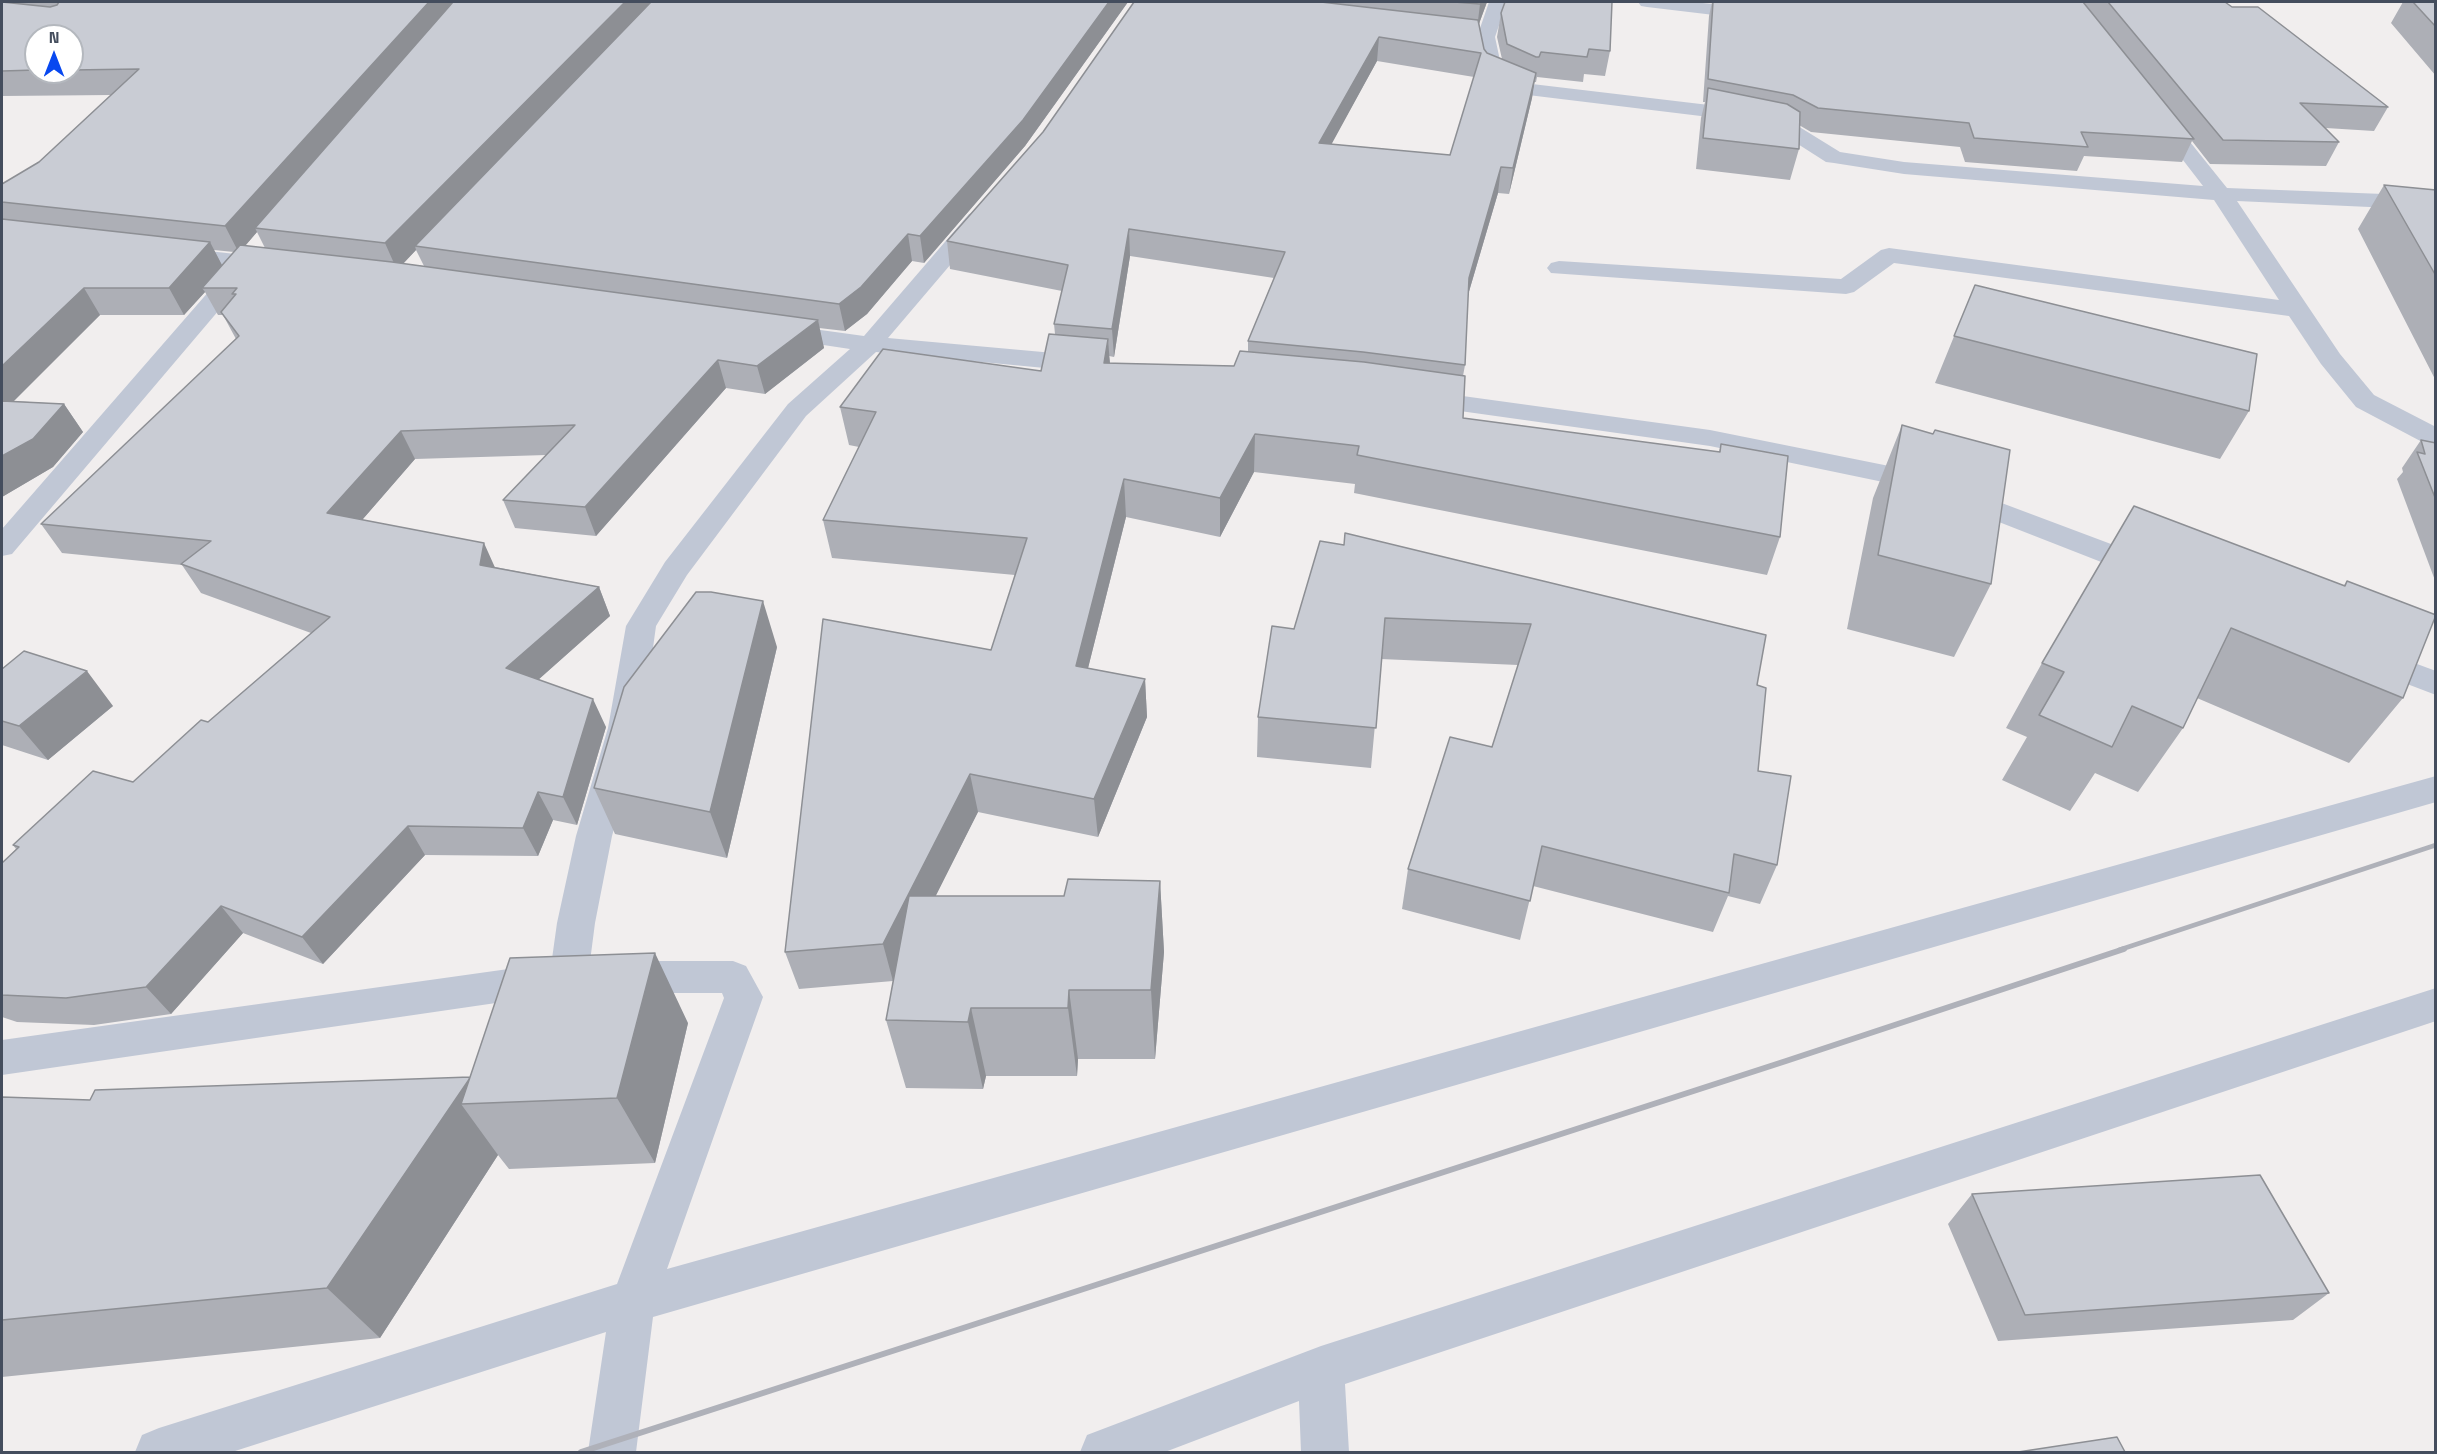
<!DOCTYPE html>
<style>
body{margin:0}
#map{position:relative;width:2437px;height:1454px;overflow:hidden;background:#f1eeee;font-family:"Space Grotesk",sans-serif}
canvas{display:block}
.frame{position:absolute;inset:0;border:3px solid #444d5d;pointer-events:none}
.north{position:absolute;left:24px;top:24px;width:60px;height:60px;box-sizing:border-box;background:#fff;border:2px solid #b4b8be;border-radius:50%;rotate:0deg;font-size:16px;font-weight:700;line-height:24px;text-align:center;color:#444d5d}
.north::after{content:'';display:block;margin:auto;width:21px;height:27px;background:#0848f0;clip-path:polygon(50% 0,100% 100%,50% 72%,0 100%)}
</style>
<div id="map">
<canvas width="2437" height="1454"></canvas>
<div class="frame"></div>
<div class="north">N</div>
</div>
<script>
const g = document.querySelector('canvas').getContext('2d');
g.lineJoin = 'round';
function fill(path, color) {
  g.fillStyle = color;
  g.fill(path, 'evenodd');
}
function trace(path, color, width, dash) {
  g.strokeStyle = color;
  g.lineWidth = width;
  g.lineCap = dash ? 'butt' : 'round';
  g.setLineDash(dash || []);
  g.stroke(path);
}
const minor = new Path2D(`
 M 1489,2 L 1507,2 L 1495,37 L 1502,70 L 1532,84 L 1709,105 L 1786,121 L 1793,123 L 1840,152 L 1904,162 L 2203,186 L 2149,116 L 2152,112 L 2159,110 L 2166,112 L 2227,188 L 2436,196 L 2436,210 L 2237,201 L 2340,354 L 2374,395 L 2436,427 L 2436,446 L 2426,444 L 2356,407 L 2321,364 L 2289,316 L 1894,263 L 1854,292 L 1846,294 L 1551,273 L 1547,268 L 1551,263 L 1559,261 L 1841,279 L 1881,250 L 1889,248 L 2279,300 L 2214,200 L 1904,174 L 1834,163 L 1826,162 L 1779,132 L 1709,117 L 1528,95 L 1486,77 L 1483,73 L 1477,37 Z
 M 1638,2 L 1692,2 L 1756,8 L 1763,10 L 1765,14 L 1763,18 L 1756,20 L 1647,7 L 1641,6 Z
 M 977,212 L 985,214 L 988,219 L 985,224 L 888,338 L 1087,356 L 1096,359 L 1100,364 L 1096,369 L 1087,372 L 876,352 L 806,416 L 687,575 L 656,626 L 642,728 L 612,836 L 595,923 L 588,977 L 582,988 L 569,993 L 558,989 L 544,996 L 2,1075 L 2,1040 L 544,964 L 551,966 L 557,923 L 576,836 L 608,728 L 626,626 L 665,562 L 788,404 L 850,349 L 777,338 L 768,336 L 765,331 L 768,326 L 777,324 L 864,336 L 969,214 Z
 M 173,247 L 271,258 L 279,260 L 283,265 L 279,270 L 271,272 L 253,270 L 12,554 L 2,556 L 2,529 L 230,267 L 165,259 L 161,254 L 165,249 Z
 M 1419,390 L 1710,430 L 1919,472 L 2159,562 L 2163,569 L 2159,576 L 2148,579 L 2137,576 L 1912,488 L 1710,446 L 1410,404 L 1406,398 L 1410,392 Z
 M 2371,647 L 2436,671 L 2436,695 L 2360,666 L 2355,658 L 2360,650 Z
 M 2436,776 L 2436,802 L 653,1317 L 636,1452 L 588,1452 L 606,1332 L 232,1452 L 135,1452 L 142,1435 L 159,1428 L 617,1284 L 724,998 L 722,993 L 622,993 L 609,988 L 603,977 L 609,966 L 622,961 L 733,961 L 746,966 L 763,997 L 667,1269 Z
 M 2436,988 L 2436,1021 L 1345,1384 L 1349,1452 L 1301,1452 L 1299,1401 L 1165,1452 L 1080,1452 L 1087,1435 L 1321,1346 Z`);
const railFar1 = new Path2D(`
 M 2119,950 L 2436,845`);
const rail = new Path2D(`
 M 581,1452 L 1786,1061 L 2124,949`);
const wall = new Path2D(`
 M 2,2 L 1128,2 L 1025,146 L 924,263 L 912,261 L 867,314 L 845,331 L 819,328 L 824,348 L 765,394 L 726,388 L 596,536 L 515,528 L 503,500 L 546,455 L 415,459 L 362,520 L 495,567 L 599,587 L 610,616 L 539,679 L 606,727 L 577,825 L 553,820 L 538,856 L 425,855 L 323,964 L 243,933 L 171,1014 L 94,1025 L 17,1022 L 2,1017 L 2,863 L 16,849 L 13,845 L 133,782 L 208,722 L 311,633 L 201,593 L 182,565 L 62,553 L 41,524 L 236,339 L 223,315 L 218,315 L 205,292 L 184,315 L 100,315 L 13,401 L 64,404 L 83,432 L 53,467 L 2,497 L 2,184 L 39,162 L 111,95 L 2,96 ZM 36,36 L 72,36 L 72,72 L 36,72 ZM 257,232 L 265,248 L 245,246 ZM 214,250 L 234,252 L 222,265 ZM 416,250 L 424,266 L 403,264 Z
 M 1134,2 L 1487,2 L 1479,24 L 1484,49 L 1487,53 L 1502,59 L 1497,37 L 1501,13 L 1610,51 L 1605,76 L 1584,74 L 1583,82 L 1537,77 L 1536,82 L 1534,82 L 1532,98 L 1509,194 L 1498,193 L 1468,295 L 1465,365 L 1463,376 L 1463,418 L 1719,452 L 1721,444 L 1780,537 L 1767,575 L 1354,493 L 1355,484 L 1254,472 L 1220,537 L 1126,517 L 1088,668 L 1145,679 L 1147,717 L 1098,837 L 978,812 L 935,896 L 1064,896 L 1160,881 L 1164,952 L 1155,1059 L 1078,1059 L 1077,1076 L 986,1076 L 983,1089 L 906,1088 L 886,1020 L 893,981 L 799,989 L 785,952 L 991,650 L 1015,575 L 832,558 L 823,520 L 859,447 L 849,445 L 840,407 L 1041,371 L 1055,334 L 1054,324 L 1062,291 L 950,269 L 947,241 L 1043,132 ZM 1377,61 L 1474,77 L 1450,155 L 1331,144 ZM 1130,256 L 1274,278 L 1248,341 L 1248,352 L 1234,366 L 1110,363 L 1109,356 L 1114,357 Z
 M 1712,2 L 2225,2 L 2232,7 L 2388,107 L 2374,131 L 2326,128 L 2339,142 L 2326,166 L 2210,164 L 2192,141 L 2182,162 L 2084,156 L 2077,171 L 1965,162 L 1960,147 L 1811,132 L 1799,125 L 1799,149 L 1790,180 L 1696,169 L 1701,118 L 1705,102 L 1703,102 L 1709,16 Z
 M 2403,2 L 2436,2 L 2436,76 L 2391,23 Z
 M 2384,185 L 2436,190 L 2436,381 L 2358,229 Z
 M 1975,285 L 2249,411 L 2220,459 L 1935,383 Z
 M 1902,425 L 1991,584 L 1954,657 L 1847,629 L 1873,498 Z
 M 2421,440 L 2436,443 L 2436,583 L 2397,479 L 2403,472 L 2402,468 Z
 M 1320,541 L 1757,685 L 1758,771 L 1777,865 L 1760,904 L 1728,896 L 1713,932 L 1533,886 L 1520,940 L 1402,909 L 1408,869 L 1492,747 L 1518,665 L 1381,659 L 1371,768 L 1257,757 L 1258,717 L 1294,629 Z
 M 2347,581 L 2403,698 L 2349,763 L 2197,698 L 2183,728 L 2138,792 L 2095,773 L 2070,811 L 2002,780 L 2027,737 L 2006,728 L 2042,663 L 2344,585 Z
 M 777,647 L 727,858 L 615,834 L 594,788 Z
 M 2,669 L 113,706 L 48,760 L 2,745 Z
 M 688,1023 L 655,1163 L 509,1169 L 498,1155 L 380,1338 L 2,1377 L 2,1097 L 90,1100 L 470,1077 Z
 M 1972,1194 L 2329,1293 L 2293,1320 L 1998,1341 L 1948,1224 Z`);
const shadedWall = new Path2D(`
 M 429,2 L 459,2 L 255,228 L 257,232 L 239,253 L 225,226 Z
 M 625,2 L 654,2 L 415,246 L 416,250 L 397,270 L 385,243 Z
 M 1109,2 L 1128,2 L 1025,146 L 924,263 L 920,236 Z
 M 1482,2 L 1487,2 L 1477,29 L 1480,4 Z
 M 1379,37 L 1377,61 L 1318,169 L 1319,143 Z
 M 1536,73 L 1532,98 L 1509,194 L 1513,168 Z
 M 1501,167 L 1498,193 L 1465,305 L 1469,278 Z
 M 1129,229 L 1130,256 L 1114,357 L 1112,329 Z
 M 908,234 L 912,261 L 867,314 L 845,331 L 839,304 Z
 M 210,242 L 224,269 L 202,288 L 205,292 L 184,315 L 169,288 Z
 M 84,288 L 100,315 L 2,413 L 2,366 Z
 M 818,320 L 824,348 L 765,394 L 757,366 Z
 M 1108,339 L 1111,377 L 1104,363 Z
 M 718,360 L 726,388 L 596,536 L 585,507 Z
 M 64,404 L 83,432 L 53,467 L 2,497 L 2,456 Z
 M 401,431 L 415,459 L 343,542 L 327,513 Z
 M 1255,434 L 1254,472 L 1220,537 L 1220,498 Z
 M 1124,479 L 1126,517 L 1079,704 L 1076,666 Z
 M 484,543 L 497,572 L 480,565 Z
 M 599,587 L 610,616 L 520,696 L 506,668 Z
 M 763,601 L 777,647 L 727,858 L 710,812 Z
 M 87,671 L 113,706 L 48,760 L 19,726 Z
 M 1145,679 L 1147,717 L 1098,837 L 1094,799 Z
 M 593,699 L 606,727 L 577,825 L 563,797 Z
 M 970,774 L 978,812 L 893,981 L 883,944 Z
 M 538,792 L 553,820 L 538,856 L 523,828 Z
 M 408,826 L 425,855 L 323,964 L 302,937 Z
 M 1160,881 L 1164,952 L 1155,1059 L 1151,990 Z
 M 221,906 L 243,933 L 171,1014 L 146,987 Z
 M 655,953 L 688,1023 L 655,1163 L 617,1098 Z
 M 1069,990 L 1078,1059 L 1077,1076 L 1068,1008 Z
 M 971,1008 L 986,1076 L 983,1089 L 968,1022 Z
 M 471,1077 L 461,1104 L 498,1155 L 380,1338 L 327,1288 Z`);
const building = new Path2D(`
 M 2,2 L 50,7 L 57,5 L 59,2 L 429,2 L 225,226 L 2,202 L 2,184 L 39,162 L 139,69 L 72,70 L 72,36 L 36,36 L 36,70 L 2,71 Z
 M 453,2 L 625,2 L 385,243 L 255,228 Z
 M 651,2 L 1109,2 L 1023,120 L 920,236 L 908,234 L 861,287 L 839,304 L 415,246 Z
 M 1134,2 L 1321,2 L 1478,20 L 1484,49 L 1487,53 L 1536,73 L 1513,168 L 1501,167 L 1469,278 L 1465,365 L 1363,352 L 1248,341 L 1285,252 L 1129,229 L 1112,329 L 1054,324 L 1068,265 L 947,241 L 1043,132 ZM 1379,37 L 1481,53 L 1450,155 L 1319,143 Z
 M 1454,2 L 1482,2 L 1480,4 Z
 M 1505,2 L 1612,2 L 1610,51 L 1589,49 L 1587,57 L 1541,52 L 1539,57 L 1536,57 L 1507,44 L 1501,13 Z
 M 1713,2 L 2083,2 L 2194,139 L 2081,132 L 2088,147 L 1974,138 L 1969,123 L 1818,108 L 1793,95 L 1708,79 Z
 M 2108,2 L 2225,2 L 2232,7 L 2258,7 L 2388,107 L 2300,103 L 2339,142 L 2223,140 Z
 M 2413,2 L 2436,2 L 2436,27 Z
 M 1708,88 L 1787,104 L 1800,112 L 1799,149 L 1703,138 Z
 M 2384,185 L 2436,190 L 2436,276 Z
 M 2,219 L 210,242 L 169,288 L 84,288 L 2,366 Z
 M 240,245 L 392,262 L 818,320 L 757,366 L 718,360 L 585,507 L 503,500 L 575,425 L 401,431 L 327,513 L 484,543 L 480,565 L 599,587 L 506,668 L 593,699 L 563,797 L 538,792 L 523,828 L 408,826 L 302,937 L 221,906 L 146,987 L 66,998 L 2,995 L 2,863 L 19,847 L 13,845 L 93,771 L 133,782 L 201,720 L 208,722 L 330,617 L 181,564 L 211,541 L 41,524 L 239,336 L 221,312 L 236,294 L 232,294 L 237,288 L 202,288 Z
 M 1975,285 L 2257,354 L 2249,411 L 1954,336 Z
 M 1049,334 L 1108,339 L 1104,363 L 1234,366 L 1240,351 L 1364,362 L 1465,376 L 1463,418 L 1720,452 L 1721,444 L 1788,456 L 1780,537 L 1357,455 L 1359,446 L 1255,434 L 1220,498 L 1124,479 L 1076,666 L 1145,679 L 1094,799 L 970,774 L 883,944 L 785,952 L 823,619 L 991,650 L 1027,538 L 823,520 L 876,412 L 840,407 L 883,349 L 1041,371 Z
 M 2,401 L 64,404 L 33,439 L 2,456 Z
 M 1902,425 L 1933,434 L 1935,430 L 2010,450 L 1991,584 L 1878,555 Z
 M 2421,440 L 2436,443 L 2436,500 L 2417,452 L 2425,454 Z
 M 2134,506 L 2345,586 L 2347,581 L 2436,615 L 2403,698 L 2231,628 L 2183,728 L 2132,706 L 2112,747 L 2039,715 L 2064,672 L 2042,663 Z
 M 1345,533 L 1766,635 L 1757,685 L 1766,688 L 1758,771 L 1791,776 L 1777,865 L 1734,854 L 1729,893 L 1542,846 L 1530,901 L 1408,869 L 1450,737 L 1492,747 L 1531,624 L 1385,618 L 1376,728 L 1258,717 L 1272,626 L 1294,629 L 1320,541 L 1344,545 Z
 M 696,592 L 711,592 L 763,601 L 710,812 L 594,788 L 624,687 Z
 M 24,651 L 87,671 L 19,726 L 2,721 L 2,669 Z
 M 1068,879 L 1160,881 L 1151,990 L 1069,990 L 1068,1008 L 971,1008 L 968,1022 L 886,1020 L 909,896 L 1064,896 Z
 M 655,953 L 617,1098 L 461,1104 L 510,958 Z
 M 470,1077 L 468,1081 L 327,1288 L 2,1320 L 2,1097 L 90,1100 L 95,1090 Z
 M 2260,1175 L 2329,1293 L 2025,1315 L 1972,1194 Z
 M 2117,1437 L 2125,1452 L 2018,1452 Z`);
fill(minor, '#c0c7d5');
trace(railFar1, '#afb1b9', 4.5);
trace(rail, '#afb1b9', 6);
fill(wall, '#adafb6');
fill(shadedWall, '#8d8f94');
fill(building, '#c9ccd4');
trace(building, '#8d8f94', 1.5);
</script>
